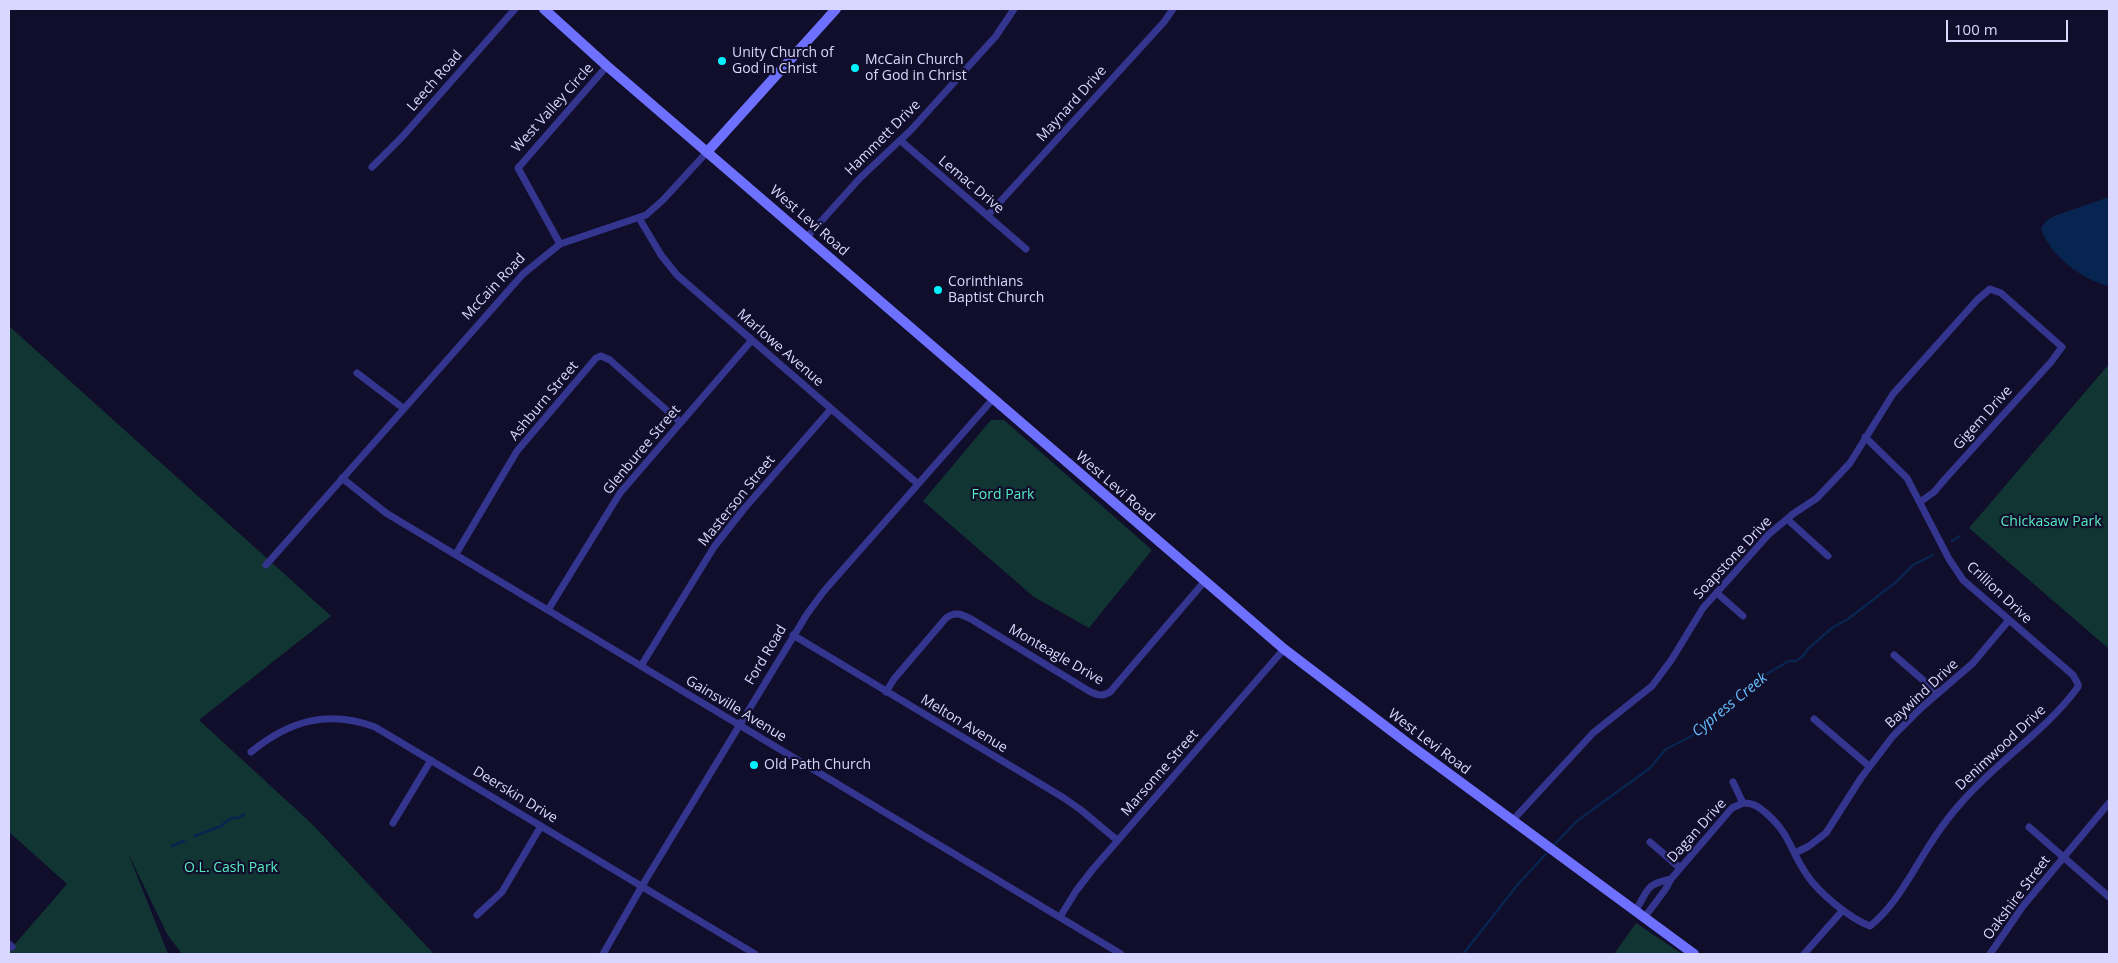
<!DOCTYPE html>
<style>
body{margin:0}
#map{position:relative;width:2118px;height:963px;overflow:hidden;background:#110e2b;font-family:"Open Sans",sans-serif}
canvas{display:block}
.frame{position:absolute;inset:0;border:10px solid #dad7ff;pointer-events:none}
.scale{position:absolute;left:1946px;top:20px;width:122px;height:22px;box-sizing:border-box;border:2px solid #dad7ff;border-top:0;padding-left:6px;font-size:15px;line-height:18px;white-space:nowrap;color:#dad7ff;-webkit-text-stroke:4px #110e2b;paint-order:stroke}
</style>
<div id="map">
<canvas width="2118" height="963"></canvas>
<div class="frame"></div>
<div class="scale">100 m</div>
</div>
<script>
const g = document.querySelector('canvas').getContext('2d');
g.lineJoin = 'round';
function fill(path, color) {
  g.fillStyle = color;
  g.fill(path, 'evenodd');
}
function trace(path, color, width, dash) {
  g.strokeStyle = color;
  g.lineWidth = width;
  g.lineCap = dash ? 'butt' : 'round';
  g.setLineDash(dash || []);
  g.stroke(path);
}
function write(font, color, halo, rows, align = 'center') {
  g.font = font + ' "Open Sans",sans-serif';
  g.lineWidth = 4.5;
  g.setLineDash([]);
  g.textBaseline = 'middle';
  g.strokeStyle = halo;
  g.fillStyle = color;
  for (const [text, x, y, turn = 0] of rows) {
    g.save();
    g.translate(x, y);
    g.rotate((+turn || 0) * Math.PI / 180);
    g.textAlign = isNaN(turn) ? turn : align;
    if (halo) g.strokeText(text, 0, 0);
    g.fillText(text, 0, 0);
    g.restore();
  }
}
const green = new Path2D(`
 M 9,326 L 331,616 L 199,720 L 312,824 L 434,954 L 182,954 L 167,934 L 128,853 L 168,954 L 9,954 L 9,951 L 67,884 L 9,832 Z
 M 2109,364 L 2109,649 L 1969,528 Z
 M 991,420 L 1004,420 L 1152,550 L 1089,628 L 1034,597 L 923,501 Z
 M 1636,923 L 1682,954 L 1614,954 Z`);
const water = new Path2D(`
 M 2109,197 L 2109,286 C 2082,280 2049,255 2041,228 L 2046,221 L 2054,216 Z`);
const stream = new Path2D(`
 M 1952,541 L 1960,536
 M 195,836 L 221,826 L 231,818 L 237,818 L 244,815
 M 1555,844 L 1577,821 L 1650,768 L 1666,749 L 1690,737 L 1710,722 L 1724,705 L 1753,682 L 1789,661 L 1796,661 L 1802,657 L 1808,649 L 1832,628 L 1848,619 L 1896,582 L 1913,565 L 1933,555
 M 172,846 L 184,841
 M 1463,954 L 1519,883 L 1546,854`);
const street = new Path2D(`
 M 901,141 L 1026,249
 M 372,167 L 403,136 L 515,9
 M 988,215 L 1164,22 L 1173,9
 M 639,218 L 661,255 L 677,275 L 918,484
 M 807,237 L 860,178 L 911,130 L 996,36 L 1014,9
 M 560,244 L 518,168 L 607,66
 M 357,373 L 403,408
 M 342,478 L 386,513 L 1121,954
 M 1787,519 L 1828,556
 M 456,554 L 517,451 L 596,358 L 601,356 L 610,360 L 680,422
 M 266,565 L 523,274 L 560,244 L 646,215 L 663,200 L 707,152
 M 1717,593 L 1743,616
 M 548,610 L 620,493 L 752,340
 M 793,635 L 1064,798 L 1081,810 L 1117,840
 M 1894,655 L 1938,693
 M 641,666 L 714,547 L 743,510 L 831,409
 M 886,692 L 894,679 L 946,618 C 955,611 961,614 971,619 L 1089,691 C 1097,695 1102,697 1110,692 L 1204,582
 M 1814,719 L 1869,766
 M 251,752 C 290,720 328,710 375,727 L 755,954
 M 1733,782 L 1743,803 C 1754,803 1759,807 1767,814 C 1791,835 1790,851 1807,875 C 1819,893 1849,918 1870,926 C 1895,906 1910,876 1927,849 C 1937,833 1948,817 1961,803 C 1997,761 2045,732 2078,687 L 2078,684 L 2073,675 L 1963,580 L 1949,559 L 1907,478 L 1865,437
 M 1512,821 L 1593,733 L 1652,686 L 1672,659 L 1703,608 L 1769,534 L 1793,514 L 1817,498 L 1836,478 L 1850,463 L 1893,394 L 1977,300 L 1990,289 L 2001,293 L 2062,347 L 2051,362 L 1945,479 L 1934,492 L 1920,502
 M 393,823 L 431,760
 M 2029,827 L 2109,897
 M 1650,842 L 1680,868
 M 1795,853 L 1809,846 L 1826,833 L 1861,778 L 1893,736 L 1921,708 L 1973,663 L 2009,620
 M 1635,911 C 1649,891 1643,885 1671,879
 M 477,915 L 502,892 L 541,826
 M 1060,917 L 1076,891 L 1093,869 L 1284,649
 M 1644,918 L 1665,890 L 1671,879 L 1732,808 L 1743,803
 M 9,944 L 12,947
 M 603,954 L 642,886 L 807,614 L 824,591 L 993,399
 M 1804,954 L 1843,910
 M 1990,954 L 2023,906 L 2109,803`);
const secondary = new Path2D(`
 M 544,9 L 607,66 L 1284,649 L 1410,745 L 1694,954
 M 707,152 L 836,9`);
const markers = [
 [722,61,5,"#03f2ff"],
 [855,68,5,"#03f2ff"],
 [938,290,5,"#03f2ff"],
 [754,765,5,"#03f2ff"]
];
const poiNames = [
 ["Unity Church of",732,53],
 ["God in Christ",732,69],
 ["McCain Church",865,60],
 ["of God in Christ",865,76],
 ["Corinthians",948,282],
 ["Baptist Church",948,298],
 ["Old Path Church",764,765]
];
const streetNames = [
 ["Leech Road",435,81,-49],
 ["Maynard Drive",1072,104,-48],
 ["West Valley Circle",553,108,-48],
 ["Hammett Drive",883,138,-45],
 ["Lemac Drive",971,185,40],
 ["West Levi Road",809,221,41],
 ["McCain Road",494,287,-47],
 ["Marlowe Avenue",780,348,41],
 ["Ashburn Street",544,401,-50],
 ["Gigem Drive",1983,418,-48],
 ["Glenburee Street",642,450,-50],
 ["West Levi Road",1115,487,41],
 ["Masterson Street",737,501,-51],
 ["Soapstone Drive",1733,558,-47],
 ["Crillion Drive",1999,593,43],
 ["Ford Road",766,655,-59],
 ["Monteagle Drive",1056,655,30],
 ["Baywind Drive",1922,694,-43],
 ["Gainsville Avenue",736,709,31],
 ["Melton Avenue",964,724,31],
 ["West Levi Road",1429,742,37],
 ["Denimwood Drive",2001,748,-43],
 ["Marsonne Street",1160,773,-49],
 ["Deerskin Drive",515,795,31],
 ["Dagan Drive",1697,831,-48],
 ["Oakshire Street",2017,898,-53]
];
const parkNames = [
 ["Ford Park",1003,495],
 ["Chickasaw Park",2051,522],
 ["O.L. Cash Park",231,868]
];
const waterNames = [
 ["Cypress Creek",1730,705,-39]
];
fill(green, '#103532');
fill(water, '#072550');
trace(stream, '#072550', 2.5);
trace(street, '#34358e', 7);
trace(secondary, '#6e71ff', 10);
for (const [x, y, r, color] of markers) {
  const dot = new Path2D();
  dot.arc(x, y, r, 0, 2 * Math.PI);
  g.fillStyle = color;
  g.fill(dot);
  trace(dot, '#110e2b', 2);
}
write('14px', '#dad7ff', '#110e2b', poiNames, 'left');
write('14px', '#dad7ff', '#110e2b', streetNames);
write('14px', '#56ecc0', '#110e2b', parkNames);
write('italic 15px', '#65bfff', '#110e2b', waterNames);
</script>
